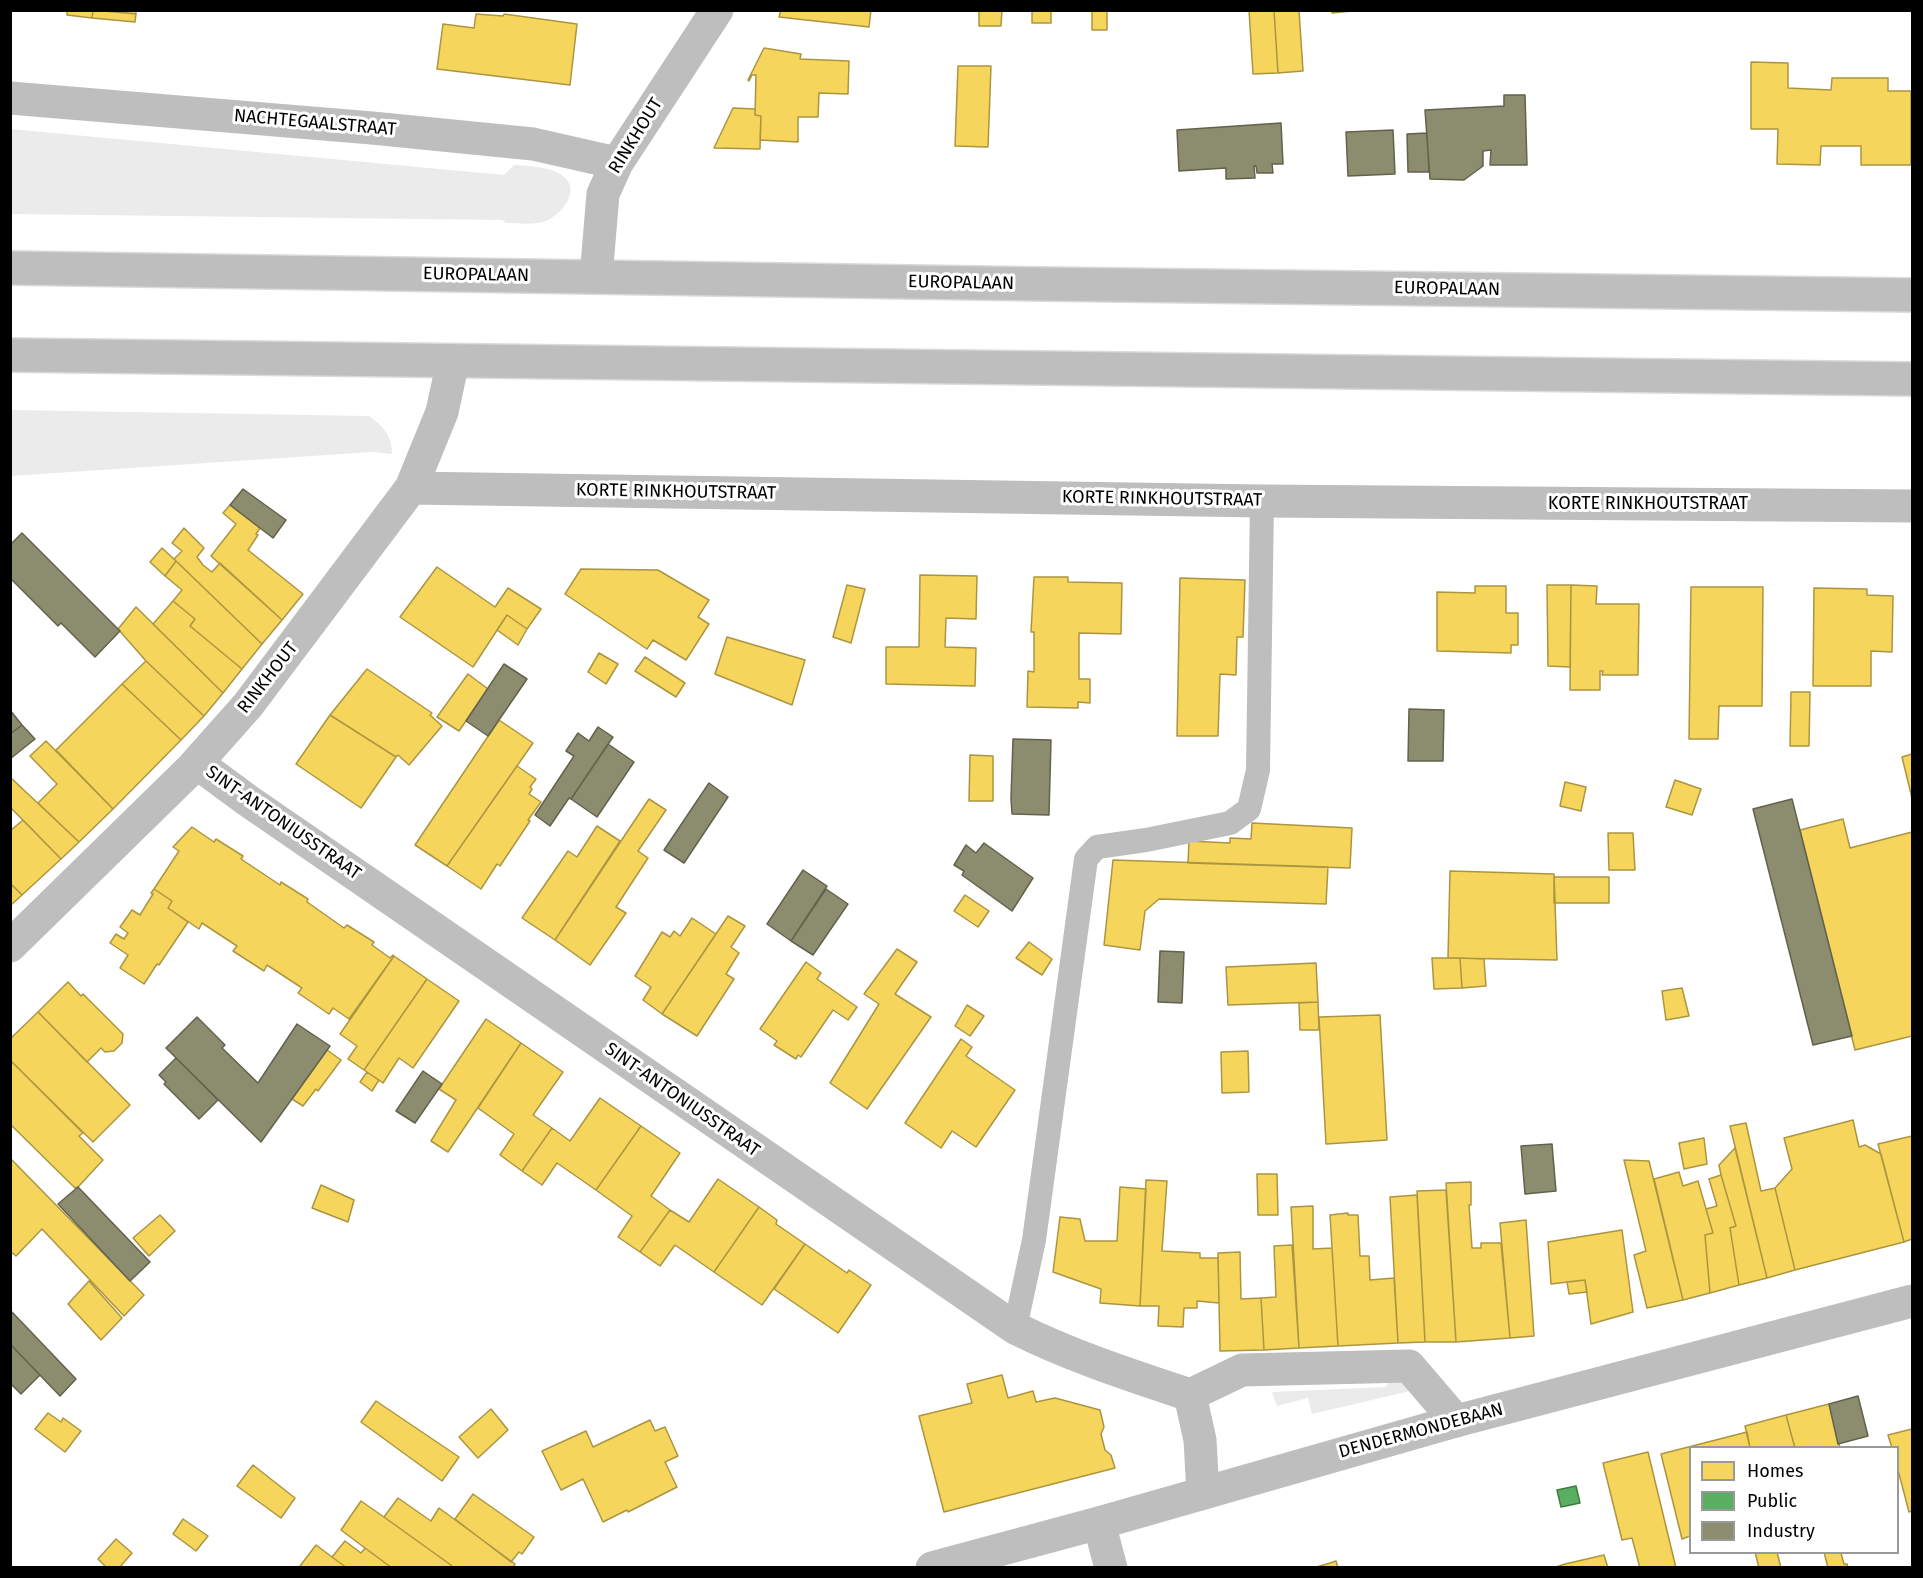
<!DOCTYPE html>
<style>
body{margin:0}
#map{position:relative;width:1923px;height:1578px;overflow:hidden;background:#fff;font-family:"Fira Sans",sans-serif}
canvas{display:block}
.frame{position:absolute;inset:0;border:12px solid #000;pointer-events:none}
.legend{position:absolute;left:1689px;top:1446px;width:210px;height:108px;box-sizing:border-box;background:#fff;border:2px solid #999;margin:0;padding:8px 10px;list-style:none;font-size:18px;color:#000}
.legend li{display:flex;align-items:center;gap:12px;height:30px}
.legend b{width:30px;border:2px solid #999}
</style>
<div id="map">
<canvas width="1923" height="1578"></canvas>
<div class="frame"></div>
<ul class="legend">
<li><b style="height:16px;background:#f6d55c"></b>Homes</li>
<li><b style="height:16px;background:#5aae61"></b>Public</li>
<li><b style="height:16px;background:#8c8c6e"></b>Industry</li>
</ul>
</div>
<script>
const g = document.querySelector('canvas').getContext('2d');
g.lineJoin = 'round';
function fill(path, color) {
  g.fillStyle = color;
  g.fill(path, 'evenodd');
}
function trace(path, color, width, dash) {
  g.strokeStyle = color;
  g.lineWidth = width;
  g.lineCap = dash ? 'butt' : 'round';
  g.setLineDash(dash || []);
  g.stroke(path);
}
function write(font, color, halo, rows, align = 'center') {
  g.font = font + ' "Fira Sans",sans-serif';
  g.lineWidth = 6;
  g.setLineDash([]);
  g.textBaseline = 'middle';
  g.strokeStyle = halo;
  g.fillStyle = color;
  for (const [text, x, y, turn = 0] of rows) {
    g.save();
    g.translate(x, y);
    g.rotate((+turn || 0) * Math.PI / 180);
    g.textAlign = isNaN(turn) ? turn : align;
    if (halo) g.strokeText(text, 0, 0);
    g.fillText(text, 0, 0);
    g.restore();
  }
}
const green = new Path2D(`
 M 10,129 L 504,175 L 514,165 C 529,166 546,166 560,174 C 584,188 562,216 543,222 C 532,225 517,223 506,223 L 502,220 L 11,214 Z
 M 11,410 L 369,416 C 383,425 392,436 392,454 L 372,452 L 11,476 Z
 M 1398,1373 L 1419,1389 L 1312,1414 L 1308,1398 L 1277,1406 L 1272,1392 L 1385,1387 Z`);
const homes = new Path2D(`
 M 67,10 L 93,10 L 92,18 L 67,15 Z
 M 93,10 L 136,14 L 135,22 L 92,18 Z
 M 101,10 L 136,10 L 136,14 Z
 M 781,10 L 871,10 L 869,27 L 779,17 Z
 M 979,10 L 1002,10 L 1001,26 L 979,26 Z
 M 1032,10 L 1051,10 L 1051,23 L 1032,23 Z
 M 1092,10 L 1107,10 L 1107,30 L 1092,30 Z
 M 1249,10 L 1274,10 L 1278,73 L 1253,74 Z
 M 1274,10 L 1299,10 L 1303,71 L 1278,73 Z
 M 1332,10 L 1352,10 L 1352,11 L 1332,13 Z
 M 476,14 L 503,16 L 504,14 L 577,24 L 570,85 L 437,69 L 443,24 L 474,28 Z
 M 764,48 L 801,54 L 800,59 L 849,61 L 848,94 L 819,93 L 818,117 L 798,117 L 798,142 L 760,140 L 761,116 L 755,115 L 756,75 L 752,75 L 749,81 L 748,80 Z
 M 1751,62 L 1788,63 L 1788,88 L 1831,90 L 1832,78 L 1888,78 L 1888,91 L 1911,91 L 1911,165 L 1861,165 L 1861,146 L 1821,146 L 1820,165 L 1777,164 L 1778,129 L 1751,129 Z
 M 958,66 L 991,66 L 988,147 L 955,146 Z
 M 733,108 L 755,109 L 755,115 L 761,116 L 760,149 L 714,148 Z
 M 230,505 L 260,528 L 256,534 L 258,535 L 248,550 L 303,594 L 282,620 L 211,556 L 236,524 L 223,513 Z
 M 184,528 L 204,548 L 197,557 L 203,565 L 212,572 L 220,563 L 282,620 L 262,644 L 174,559 L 182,551 L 172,543 Z
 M 162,548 L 176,561 L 165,576 L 150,562 Z
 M 176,561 L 262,644 L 242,669 L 190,626 L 195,619 L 173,601 L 182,590 L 165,576 Z
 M 437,567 L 495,607 L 508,588 L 541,609 L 527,629 L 507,615 L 473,667 L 400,617 Z
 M 581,569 L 658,570 L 709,600 L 698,617 L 709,624 L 686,660 L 653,640 L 647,649 L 565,594 Z
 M 920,575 L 977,576 L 976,619 L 946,618 L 945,647 L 976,648 L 975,686 L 886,684 L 886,647 L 919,647 Z
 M 1034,577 L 1068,577 L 1068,582 L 1122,583 L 1121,634 L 1079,633 L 1079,679 L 1090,679 L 1090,703 L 1078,702 L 1078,708 L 1027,707 L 1028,671 L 1034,672 L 1034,632 L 1031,632 Z
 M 1180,578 L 1245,580 L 1243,637 L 1237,637 L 1236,675 L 1220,674 L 1218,736 L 1177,736 Z
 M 847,585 L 865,589 L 851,643 L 833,637 Z
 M 1547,585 L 1571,585 L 1570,667 L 1548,666 Z
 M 1571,585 L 1597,586 L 1596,604 L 1639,604 L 1638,675 L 1602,675 L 1603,671 L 1600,671 L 1600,690 L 1570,690 Z
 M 1475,586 L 1506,586 L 1506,613 L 1518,613 L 1518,645 L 1511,645 L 1511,653 L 1437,651 L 1437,592 L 1475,593 Z
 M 1691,587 L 1763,587 L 1762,706 L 1719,706 L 1718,739 L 1689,739 Z
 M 1814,588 L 1867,589 L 1867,595 L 1893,596 L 1892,652 L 1871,651 L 1871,686 L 1813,686 Z
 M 173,601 L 195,619 L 190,626 L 242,669 L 223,693 L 153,624 Z
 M 136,607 L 223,693 L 204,716 L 146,661 L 118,629 Z
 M 507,615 L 527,629 L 518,645 L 497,630 Z
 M 727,637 L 805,660 L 792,705 L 715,674 Z
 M 599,653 L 618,664 L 606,684 L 588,672 Z
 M 645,657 L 685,683 L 676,697 L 635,671 Z
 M 146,661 L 204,716 L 181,740 L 122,684 Z
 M 367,669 L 432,713 L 430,715 L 442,726 L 409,765 L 398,755 L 396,757 L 330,715 Z
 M 468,674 L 488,689 L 459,731 L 437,717 Z
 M 122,684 L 181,740 L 113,809 L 56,750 Z
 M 1791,692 L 1810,692 L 1809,746 L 1790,746 Z
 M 330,715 L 396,757 L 361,808 L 296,764 Z
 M 499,720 L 533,743 L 447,866 L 415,845 Z
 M 46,741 L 113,809 L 79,842 L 38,803 L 57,784 L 30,756 Z
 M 1912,754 L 1912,798 L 1902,757 Z
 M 970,755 L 993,756 L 993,801 L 969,801 Z
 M 517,766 L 536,779 L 530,787 L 532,789 L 529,794 L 541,802 L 528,820 L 530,821 L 500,866 L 497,864 L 481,889 L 447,866 Z
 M 10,777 L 79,842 L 61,859 L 10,807 Z
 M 1675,780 L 1701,789 L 1692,815 L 1666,807 Z
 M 1565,782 L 1586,787 L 1581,811 L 1560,806 Z
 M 649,799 L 666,810 L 638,851 L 648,858 L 616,907 L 626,913 L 590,965 L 555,940 Z
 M 1843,819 L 1850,848 L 1912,832 L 1912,1036 L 1855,1050 L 1800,830 Z
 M 23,820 L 61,859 L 22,895 L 10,883 L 10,831 Z
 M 1252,823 L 1352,828 L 1350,868 L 1188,863 L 1189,841 L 1230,843 L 1230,838 L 1251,839 Z
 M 597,826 L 620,841 L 555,940 L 522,918 L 568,851 L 577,857 Z
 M 192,827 L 214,842 L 216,839 L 243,856 L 241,859 L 280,885 L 281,882 L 308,899 L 307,902 L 344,928 L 347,925 L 374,942 L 372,945 L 390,958 L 393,955 L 394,956 L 349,1019 L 333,1008 L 329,1014 L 298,993 L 302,988 L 267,965 L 264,971 L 233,951 L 237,946 L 202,923 L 199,929 L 168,908 L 172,901 L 154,889 L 179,851 L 173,847 Z
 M 1608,833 L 1633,833 L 1635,870 L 1609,870 Z
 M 1113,860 L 1328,867 L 1326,904 L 1159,899 L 1145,911 L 1140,950 L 1104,945 Z
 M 1450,871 L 1554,874 L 1557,960 L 1448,958 Z
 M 1554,877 L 1609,877 L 1609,903 L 1554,903 Z
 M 10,883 L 22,895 L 10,906 Z
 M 154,889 L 172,901 L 168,908 L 188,922 L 159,965 L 157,964 L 144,984 L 120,968 L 128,955 L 110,943 L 116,934 L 124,939 L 128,933 L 120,927 L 132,910 L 140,915 L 153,894 L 151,893 Z
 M 965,895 L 989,911 L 978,927 L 954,911 Z
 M 728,916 L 745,926 L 731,947 L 739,953 L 726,974 L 734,979 L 697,1036 L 662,1014 Z
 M 692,918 L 716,934 L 662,1014 L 643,1000 L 651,987 L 635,976 L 662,932 L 670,937 L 674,931 L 680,936 Z
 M 1029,942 L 1052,959 L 1042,975 L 1016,958 Z
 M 897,949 L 917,962 L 895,994 L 931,1017 L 867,1109 L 830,1083 L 879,1004 L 864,994 Z
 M 394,956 L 427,979 L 364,1070 L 348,1059 L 357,1046 L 340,1034 Z
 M 1432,958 L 1460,958 L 1462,988 L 1434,989 Z
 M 1460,958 L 1484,959 L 1486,986 L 1462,988 Z
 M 806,962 L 821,973 L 817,979 L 857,1007 L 848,1020 L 833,1010 L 801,1057 L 798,1055 L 796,1059 L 774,1045 L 777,1041 L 760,1029 Z
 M 1316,963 L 1318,1002 L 1228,1005 L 1226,967 Z
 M 427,979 L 459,1001 L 413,1068 L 399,1058 L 383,1083 L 364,1070 Z
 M 68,982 L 81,996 L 83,994 L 123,1034 L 122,1043 L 114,1051 L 105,1052 L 101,1048 L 87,1062 L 38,1012 Z
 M 1682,988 L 1689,1016 L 1666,1020 L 1662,991 Z
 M 1318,1002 L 1319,1030 L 1300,1030 L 1299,1003 Z
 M 967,1005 L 984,1016 L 970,1036 L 955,1026 Z
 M 38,1012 L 130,1105 L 93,1142 L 10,1060 L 10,1039 Z
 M 1380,1015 L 1387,1140 L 1326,1144 L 1319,1017 Z
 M 486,1019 L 521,1043 L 448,1152 L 431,1141 L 456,1100 L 439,1089 Z
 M 961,1039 L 972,1047 L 966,1056 L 1015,1090 L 976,1147 L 952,1131 L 941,1148 L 905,1123 Z
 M 521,1043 L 563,1072 L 533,1115 L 552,1128 L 522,1171 L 500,1155 L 514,1134 L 478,1108 Z
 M 327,1050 L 341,1060 L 318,1091 L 316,1089 L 303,1106 L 292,1099 Z
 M 1248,1051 L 1249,1092 L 1222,1093 L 1221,1052 Z
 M 10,1060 L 83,1133 L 79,1136 L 103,1160 L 78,1187 L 75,1188 L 10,1124 Z
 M 367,1072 L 379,1080 L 372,1091 L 360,1082 Z
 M 600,1098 L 641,1126 L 596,1190 L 557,1163 L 542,1185 L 522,1171 L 552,1128 L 570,1141 Z
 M 1853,1120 L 1859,1147 L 1865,1145 L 1881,1154 L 1904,1242 L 1795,1270 L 1775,1188 L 1792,1169 L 1784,1138 Z
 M 1746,1123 L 1761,1191 L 1775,1188 L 1795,1270 L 1767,1278 L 1730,1126 Z
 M 641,1126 L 680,1153 L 651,1196 L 670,1210 L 640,1252 L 618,1237 L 632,1216 L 596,1190 Z
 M 1912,1136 L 1912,1239 L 1904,1242 L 1878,1144 Z
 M 1704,1138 L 1707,1164 L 1684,1169 L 1679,1143 Z
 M 1735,1148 L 1767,1278 L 1739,1285 L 1730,1228 L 1736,1226 L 1721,1175 L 1719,1165 Z
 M 10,1158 L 144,1295 L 124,1316 L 42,1229 L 16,1256 L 10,1251 Z
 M 1624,1160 L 1649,1161 L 1683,1300 L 1647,1308 L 1634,1255 L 1646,1251 Z
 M 1679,1172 L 1683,1186 L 1698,1181 L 1713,1233 L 1705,1235 L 1710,1293 L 1683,1300 L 1654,1179 Z
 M 1257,1174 L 1277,1174 L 1278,1215 L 1258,1215 Z
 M 1721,1175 L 1736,1226 L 1730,1228 L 1739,1285 L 1710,1293 L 1705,1235 L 1713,1233 L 1706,1209 L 1717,1206 L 1709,1179 Z
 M 718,1179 L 759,1207 L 714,1272 L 675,1245 L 660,1266 L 640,1252 L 670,1210 L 689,1222 Z
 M 1146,1180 L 1167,1181 L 1162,1251 L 1200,1253 L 1200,1258 L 1218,1258 L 1219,1303 L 1197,1301 L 1197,1308 L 1184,1308 L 1183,1327 L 1158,1326 L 1159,1306 L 1140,1306 Z
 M 1471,1182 L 1471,1205 L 1469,1205 L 1472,1248 L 1481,1248 L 1481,1243 L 1501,1243 L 1510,1338 L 1456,1342 L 1446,1183 Z
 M 321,1185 L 354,1200 L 348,1222 L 312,1208 Z
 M 1120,1187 L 1146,1189 L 1140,1306 L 1100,1303 L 1101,1289 L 1053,1272 L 1060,1217 L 1080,1219 L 1085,1241 L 1117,1241 Z
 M 1446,1190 L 1456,1342 L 1425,1342 L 1417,1191 Z
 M 1417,1195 L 1425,1342 L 1398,1343 L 1390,1197 Z
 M 1313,1206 L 1313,1249 L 1332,1248 L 1338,1346 L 1299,1348 L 1291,1207 Z
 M 759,1207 L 777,1220 L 776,1224 L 805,1244 L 762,1305 L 714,1272 Z
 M 1348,1213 L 1348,1215 L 1358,1215 L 1360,1256 L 1369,1256 L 1370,1280 L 1394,1278 L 1398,1343 L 1338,1346 L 1330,1215 Z
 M 160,1215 L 175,1231 L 149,1256 L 133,1238 Z
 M 1526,1220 L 1534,1336 L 1510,1338 L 1500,1223 Z
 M 1622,1230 L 1633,1312 L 1591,1324 L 1585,1280 L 1551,1284 L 1548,1242 Z
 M 805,1244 L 847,1273 L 849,1270 L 871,1285 L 838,1333 L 774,1289 Z
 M 1292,1245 L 1299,1348 L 1264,1350 L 1261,1298 L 1276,1297 L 1274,1246 Z
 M 1240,1252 L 1241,1299 L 1261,1298 L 1264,1350 L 1220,1351 L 1218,1253 Z
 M 1585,1280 L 1587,1292 L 1569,1294 L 1567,1282 Z
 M 89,1281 L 122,1318 L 101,1340 L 68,1304 Z
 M 1002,1375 L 1008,1398 L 1033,1391 L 1036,1402 L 1055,1398 L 1100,1410 L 1104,1427 L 1101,1434 L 1105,1450 L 1111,1455 L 1115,1468 L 944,1512 L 919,1416 L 972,1403 L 967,1384 Z
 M 376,1401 L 459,1457 L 442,1481 L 361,1422 Z
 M 1829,1404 L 1840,1448 L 1795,1448 L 1786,1415 Z
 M 491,1409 L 508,1430 L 478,1458 L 459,1437 Z
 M 48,1413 L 61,1422 L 63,1418 L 81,1431 L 65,1452 L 35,1429 Z
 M 1786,1415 L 1795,1448 L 1750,1448 L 1745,1426 Z
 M 650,1420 L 655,1431 L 665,1427 L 678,1456 L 665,1462 L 677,1487 L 628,1512 L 627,1510 L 603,1522 L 583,1479 L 561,1490 L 542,1451 L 586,1431 L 593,1447 Z
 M 1912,1429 L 1912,1511 L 1909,1512 L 1898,1470 L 1898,1448 L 1892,1448 L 1888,1435 Z
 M 1747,1432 L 1750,1448 L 1690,1448 L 1690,1536 L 1682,1539 L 1661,1454 Z
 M 1648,1452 L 1676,1568 L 1640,1568 L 1632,1538 L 1622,1540 L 1603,1463 Z
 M 253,1465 L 295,1498 L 281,1518 L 237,1486 Z
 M 473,1494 L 534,1537 L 522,1554 L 519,1552 L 511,1562 L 455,1519 Z
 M 398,1498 L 431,1521 L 439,1508 L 515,1564 L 513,1568 L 455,1568 L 384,1517 Z
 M 361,1501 L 384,1517 L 455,1568 L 392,1568 L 365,1548 L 341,1530 Z
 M 183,1519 L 208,1536 L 196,1551 L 173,1534 Z
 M 116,1539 L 132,1553 L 119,1568 L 107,1568 L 98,1559 Z
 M 345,1541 L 361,1553 L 365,1548 L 392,1568 L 347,1568 L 332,1557 Z
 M 316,1545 L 332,1557 L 347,1568 L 303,1568 L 300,1566 Z
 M 1755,1552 L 1777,1552 L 1781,1568 L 1759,1568 Z
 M 1824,1552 L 1843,1552 L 1841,1553 L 1844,1564 L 1847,1564 L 1848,1568 L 1828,1568 Z
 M 1604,1555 L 1608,1568 L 1556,1567 L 1565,1564 Z
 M 1336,1561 L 1338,1568 L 1313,1568 L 1330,1563 Z`);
const public = new Path2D(`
 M 1576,1486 L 1580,1503 L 1561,1507 L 1557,1490 Z`);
const industry = new Path2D(`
 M 1504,95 L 1525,95 L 1527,165 L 1490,165 L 1491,150 L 1483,151 L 1483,166 L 1464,180 L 1430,179 L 1425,110 L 1504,106 Z
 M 1281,123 L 1283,164 L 1272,164 L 1273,173 L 1257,173 L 1256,166 L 1254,166 L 1255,178 L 1226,179 L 1226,168 L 1179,171 L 1177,130 Z
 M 1393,130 L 1395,174 L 1348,176 L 1346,132 Z
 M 1427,133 L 1429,172 L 1408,172 L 1407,134 Z
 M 243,489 L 286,520 L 273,538 L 230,505 Z
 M 22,533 L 120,631 L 95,657 L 61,623 L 58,626 L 10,578 L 10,545 Z
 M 504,664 L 527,679 L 488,736 L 466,721 Z
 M 1409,709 L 1444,710 L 1443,761 L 1408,761 Z
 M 10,710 L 22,725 L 10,734 Z
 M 22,725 L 35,739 L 10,759 L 10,734 Z
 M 598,727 L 613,737 L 571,799 L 569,798 L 550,826 L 535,815 L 574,756 L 566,751 L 578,733 L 589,741 Z
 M 1013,739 L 1051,740 L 1049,815 L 1012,814 L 1011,798 Z
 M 608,744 L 634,762 L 597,817 L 571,799 Z
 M 709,783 L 728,797 L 684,863 L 664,850 Z
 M 1792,799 L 1852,1036 L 1813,1045 L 1753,809 Z
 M 984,843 L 1033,878 L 1012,911 L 962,875 L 964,871 L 954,865 L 966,845 L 976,853 Z
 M 803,870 L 827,886 L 791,941 L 767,924 Z
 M 826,889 L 848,904 L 813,955 L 791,941 Z
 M 1160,951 L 1184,952 L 1182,1003 L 1158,1002 Z
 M 197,1017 L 225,1045 L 222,1048 L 258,1083 L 297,1024 L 330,1046 L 261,1142 L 166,1048 Z
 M 176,1058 L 218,1100 L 199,1119 L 164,1084 L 166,1082 L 159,1075 Z
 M 423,1071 L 442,1084 L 415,1123 L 396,1111 Z
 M 1552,1144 L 1556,1191 L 1525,1194 L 1521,1146 Z
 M 78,1187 L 150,1262 L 130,1281 L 58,1204 Z
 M 12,1312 L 76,1379 L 60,1396 L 10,1344 L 10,1314 Z
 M 10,1344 L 40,1375 L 21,1394 L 10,1383 Z
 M 1858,1396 L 1868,1436 L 1838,1444 L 1829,1404 Z`);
const service = new Path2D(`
 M 1015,1328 L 1034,1240 L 1086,859 L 1097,847 L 1146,840 L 1230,823 L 1249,809 L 1258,770 L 1262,501`);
const minor = new Path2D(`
 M 10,98 L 372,128 L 533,144 L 617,163
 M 596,277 L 603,194 L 617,163 L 717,10
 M 411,488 L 1262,501 L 1912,506
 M 197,763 L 247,800 L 1015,1328 C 1071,1356 1130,1375 1190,1395 L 1200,1440 L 1203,1493
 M 10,946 L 192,768 L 248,705 L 411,488 L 442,412 L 453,361
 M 1190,1395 L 1242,1370 L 1409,1366 L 1456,1421
 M 1099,1523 L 1111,1568`);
const tertiary = new Path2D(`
 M 932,1568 L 1099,1523 L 1456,1421 L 1912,1301`);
const trunk = new Path2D(`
 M 10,268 L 1041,284 L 1912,295
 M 10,355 L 1912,379`);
const streetNames = [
 ["NACHTEGAALSTRAAT",315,123,5],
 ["RINKHOUT",636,136,-58],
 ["EUROPALAAN",476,275,1],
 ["EUROPALAAN",961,283,1],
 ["EUROPALAAN",1447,289,1],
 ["KORTE RINKHOUTSTRAAT",676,492,1],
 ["KORTE RINKHOUTSTRAAT",1162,499,1],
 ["KORTE RINKHOUTSTRAAT",1648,504],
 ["RINKHOUT",268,678,-52],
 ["SINT-ANTONIUSSTRAAT",283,823,35],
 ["SINT-ANTONIUSSTRAAT",682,1100,35],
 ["DENDERMONDEBAAN",1421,1431,-15]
];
fill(green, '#ebebeb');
fill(homes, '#f6d55c');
trace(homes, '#ac9540', 1.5);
fill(public, '#5aae61');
trace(public, '#3f7a44', 1.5);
fill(industry, '#8c8c6e');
trace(industry, '#62624d', 1.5);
trace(trunk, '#dbdbdb', 36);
trace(service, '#bebebe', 24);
trace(minor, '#bebebe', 33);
trace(tertiary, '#bebebe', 33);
trace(trunk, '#bebebe', 33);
write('18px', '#000', '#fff', streetNames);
</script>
